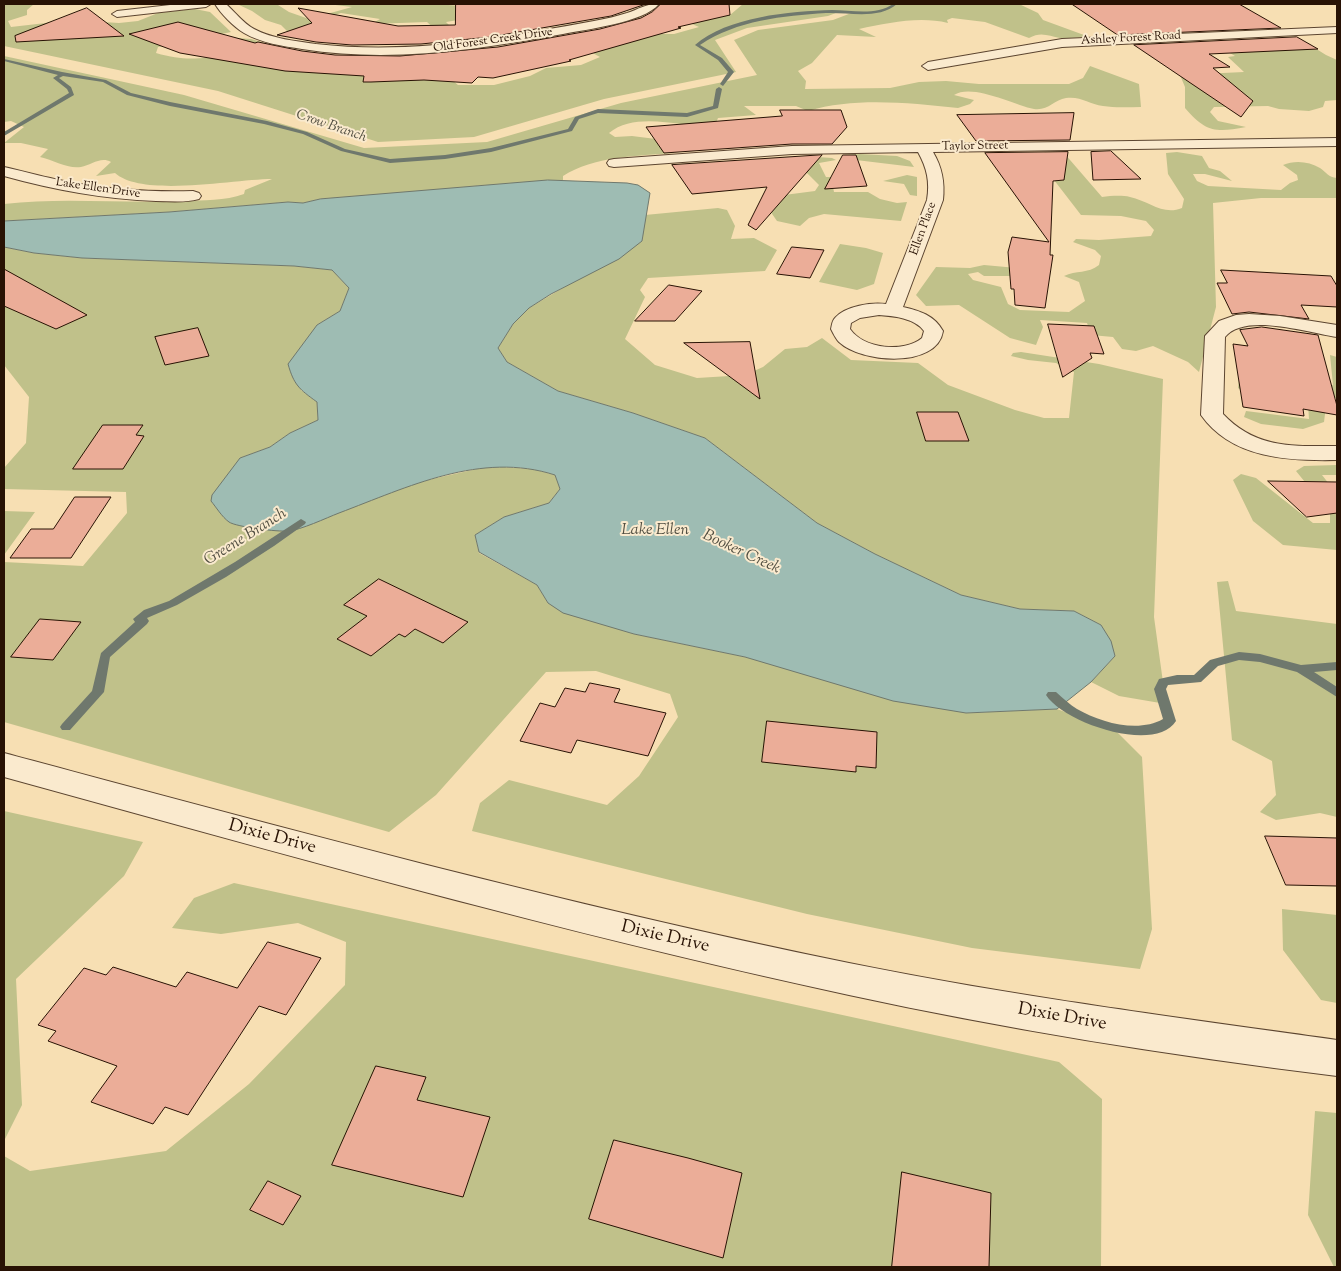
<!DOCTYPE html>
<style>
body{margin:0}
#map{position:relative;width:1341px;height:1271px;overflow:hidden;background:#f7dfb3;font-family:"Sorts Mill Goudy",serif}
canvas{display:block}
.frame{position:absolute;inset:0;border:5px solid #281204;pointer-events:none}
</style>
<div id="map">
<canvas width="1341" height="1271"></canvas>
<div class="frame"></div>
</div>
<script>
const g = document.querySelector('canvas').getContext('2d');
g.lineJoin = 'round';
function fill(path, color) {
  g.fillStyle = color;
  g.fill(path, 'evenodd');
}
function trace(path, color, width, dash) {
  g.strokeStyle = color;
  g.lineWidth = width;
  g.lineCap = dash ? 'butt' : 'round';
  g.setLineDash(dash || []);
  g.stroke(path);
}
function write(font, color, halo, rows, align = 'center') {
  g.font = font + ' "Sorts Mill Goudy",serif';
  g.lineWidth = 4;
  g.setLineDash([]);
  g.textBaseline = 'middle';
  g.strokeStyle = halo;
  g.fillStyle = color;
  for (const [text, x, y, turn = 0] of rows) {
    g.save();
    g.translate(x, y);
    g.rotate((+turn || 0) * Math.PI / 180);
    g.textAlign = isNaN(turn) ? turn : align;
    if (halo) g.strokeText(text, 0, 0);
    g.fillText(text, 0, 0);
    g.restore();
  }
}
const green = new Path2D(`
 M 4,4 L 34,4 L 27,10 L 27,15 L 8,21 L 11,27 L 72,20 L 119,23 L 138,21 L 158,13 L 195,9 L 210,12 L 231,32 L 158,47 L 156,53 C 184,61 198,59 226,55 L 236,38 L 251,39 L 297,52 L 447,76 L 458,85 L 494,85 L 530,76 L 546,68 L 581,65 L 600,57 L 583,48 L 643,34 L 674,34 L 699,27 L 685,21 L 683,11 L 730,15 L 743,4 L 1019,4 L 1038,13 L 1043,20 L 1084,35 L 1085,37 C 1077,37 1068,39 1060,38 C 1049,36 1041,31 1029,38 L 985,22 L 952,18 L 947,20 L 948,23 C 919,16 888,23 859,29 L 876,37 L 837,35 L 812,63 L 798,71 L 806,81 L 805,89 L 890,88 L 919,82 L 946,81 L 979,84 L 1069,84 L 1083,78 L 1090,66 L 1139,84 L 1141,107 C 1129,107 1115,108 1103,106 C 1089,104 1081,96 1066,98 C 1054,100 1048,111 1034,109 C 1014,105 972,83 954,95 L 974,100 L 970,104 L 958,108 C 909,103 855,97 808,111 L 796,106 L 744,106 L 756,115 L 718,118 L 714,128 L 683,130 L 681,124 C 658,121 628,117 609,133 L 615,137 L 632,136 L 672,141 L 674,153 C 637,156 594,156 563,176 L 563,180 L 476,186 L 424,192 L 320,199 L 303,203 L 288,202 L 169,212 L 4,221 L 4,204 C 64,197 123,204 184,201 C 203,200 225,201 244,194 L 245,190 L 272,179 C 235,179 143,198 115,173 L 96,176 L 111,162 C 101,156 91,165 81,167 C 67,169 54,160 40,157 L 48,149 L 21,143 L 4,143 L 24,127 L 11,121 L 4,122 L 4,56 L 184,95 L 364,148 L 487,142 L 621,103 L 757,75 L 734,40 L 758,30 L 833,20 L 854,12 L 841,11 L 828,16 L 747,28 L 715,40 L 736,72 L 604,99 L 474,137 L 378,142 L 218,91 L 4,46 Z
 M 237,4 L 278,5 L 289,12 L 309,19 L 352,7 L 327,4 L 435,4 L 461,6 L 475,4 L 557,4 L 559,7 C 580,7 599,4 620,4 L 603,11 L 482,16 L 446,22 L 455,31 L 437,31 L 427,22 L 371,24 L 380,19 L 341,13 L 316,21 L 289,33 L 281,25 L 265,20 L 252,11 Z
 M 1310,45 L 1326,55 L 1337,60 L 1337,100 L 1325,101 L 1323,107 L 1309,111 L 1279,109 L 1268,106 L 1214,107 L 1210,112 L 1218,121 L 1246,127 C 1215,133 1206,132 1185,108 L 1185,87 L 1180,75 L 1244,72 L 1228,57 L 1235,56 L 1218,46 Z
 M 1045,152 L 1064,153 L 1102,197 C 1111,196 1121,195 1130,197 C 1149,201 1163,216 1182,208 L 1184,199 L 1168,174 L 1166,153 L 1177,152 L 1202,156 L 1209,168 L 1220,171 L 1232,181 L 1205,174 L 1193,174 L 1197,181 L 1208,186 L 1281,190 L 1290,183 L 1298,180 L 1297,175 L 1283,165 C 1294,160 1309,161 1320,168 C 1327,173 1328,177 1337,178 L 1337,198 L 1261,198 L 1213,203 L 1216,307 L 1199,372 L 1188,362 L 1153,346 L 1136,351 L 1122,349 L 1113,337 L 1091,335 L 1087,323 L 1040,320 L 1043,327 L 1036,345 L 1010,338 L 959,305 L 926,306 L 916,295 L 936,267 L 970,268 L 984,265 L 1017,268 L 1037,276 L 984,276 L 978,272 L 968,274 L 973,280 L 1001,287 L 1008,304 L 1020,310 L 1069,312 L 1085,301 L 1079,282 L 1064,276 C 1076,270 1088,274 1099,265 L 1101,256 L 1095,250 L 1073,242 L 1076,239 L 1099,240 L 1151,236 L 1154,230 L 1146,221 L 1121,216 L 1081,215 L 1037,158 Z
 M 860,154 L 897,156 L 910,161 L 914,167 L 856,160 L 843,155 Z
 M 817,157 L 832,158 L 836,160 L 819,163 L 826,177 L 831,177 L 834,192 L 868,192 L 880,199 L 897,203 L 907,202 L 901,221 L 824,214 L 809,218 L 800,226 L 777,221 L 761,198 L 815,191 L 819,185 L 804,170 Z
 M 907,175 L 917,177 L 917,196 L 910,195 L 904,184 L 883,181 Z
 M 718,208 L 727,210 L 735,226 L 731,239 L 754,238 L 777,250 L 765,271 L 648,278 L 640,290 L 645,297 L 625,339 L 655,365 L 697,378 L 745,375 L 763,367 L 785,349 L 807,347 L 822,338 L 851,360 L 918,363 L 948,385 L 1015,410 L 1044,418 L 1069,418 L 1074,372 L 1056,363 L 1028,360 L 1011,356 L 1013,353 L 1021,352 L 1099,364 L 1163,379 L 1154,617 L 1166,704 L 1119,696 L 1091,682 L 1115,656 L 1101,625 L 1074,611 L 1020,609 L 961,595 L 875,554 L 817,523 L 705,438 L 633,413 L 558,391 L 507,362 L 498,348 L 513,324 L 529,308 L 642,241 L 645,215 Z
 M 840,244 L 866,248 L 883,253 L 874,284 L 857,290 L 819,282 Z
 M 4,247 L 34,253 L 82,258 L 294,266 L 332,270 L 349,288 L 340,311 L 317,325 L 301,390 L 317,402 L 318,420 L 290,433 L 270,447 L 240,458 L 423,481 L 490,466 L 534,469 L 555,475 L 560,489 L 549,503 L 504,517 L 475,535 L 479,553 L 537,585 L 548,603 L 634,634 L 745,657 L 966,713 L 1057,709 L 1115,730 L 1142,757 L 1152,929 L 1140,969 L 972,948 L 807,914 L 472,831 L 480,803 L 509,780 L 607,805 L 639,776 L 678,717 L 670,694 L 596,671 L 546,672 L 436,795 L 389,832 L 4,722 L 4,562 L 83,566 L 127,513 L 126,492 L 4,489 L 4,468 L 26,443 L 29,397 L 4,365 Z
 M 1330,355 L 1337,357 L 1337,397 L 1326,406 L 1324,422 L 1303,429 L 1261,424 L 1244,417 L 1246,411 L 1309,419 L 1308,404 L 1248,395 L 1238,388 L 1241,363 L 1312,389 L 1333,385 Z
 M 1337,465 L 1337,475 L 1322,475 L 1337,494 L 1337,550 L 1283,545 L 1253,521 L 1233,480 L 1241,474 L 1256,478 L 1313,523 L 1330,523 L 1330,513 L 1296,471 L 1304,466 Z
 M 4,511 L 35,512 L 4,555 Z
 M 1228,581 L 1236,611 L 1337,624 L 1337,817 L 1320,813 L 1276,820 L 1260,812 L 1276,795 L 1272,761 L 1232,740 L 1217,582 Z
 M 4,811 L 143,842 L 124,876 L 16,979 L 22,1105 L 4,1141 Z
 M 234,883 L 1059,1062 L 1102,1099 L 1101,1267 L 4,1267 L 4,1156 L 30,1171 L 166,1151 L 249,1084 L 345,985 L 346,942 L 298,923 L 221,934 L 172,928 L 194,898 Z
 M 1282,909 L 1337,915 L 1337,1003 L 1321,1000 L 1283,950 Z
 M 1315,1111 L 1337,1113 L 1337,1267 L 1334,1267 L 1308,1215 Z`);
const water = new Path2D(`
 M 548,180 L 627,183 L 638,185 L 650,193 L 642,241 L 619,259 L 551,294 L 529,308 L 513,324 L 498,348 L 507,362 L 558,391 L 633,413 L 705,438 L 817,523 L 875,554 L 961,595 L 1020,609 L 1074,611 L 1101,625 L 1111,641 L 1115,656 L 1091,682 L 1057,709 L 966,713 L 893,701 L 745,657 L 634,634 L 563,613 L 548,603 L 537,585 L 479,552 L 475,535 L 504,517 L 549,503 L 560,489 L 555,475 C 481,451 408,487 339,513 C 326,518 301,530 288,531 C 279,532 236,527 229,522 C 222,517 216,507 211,501 L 212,495 L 240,458 L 270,447 L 290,433 L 318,420 L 317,402 C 299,389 294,385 288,364 L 317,325 L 340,311 L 349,288 L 332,270 L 294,266 L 82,258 L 34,253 L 4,247 L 4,221 L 169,212 L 288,202 L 303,203 L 320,199 Z`);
const stream = new Path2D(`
 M 893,4 L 897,4 C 879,20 848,12 826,13 C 783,16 737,20 700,45 L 722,58 L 734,72 L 723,86 L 720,84 L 728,72 L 718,60 L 695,45 C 727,17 790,11 832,10 C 851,10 876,16 893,4 Z
 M 4,59 L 62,72 L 106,80 L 131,93 L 170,102 L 267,121 L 307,132 L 345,149 L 390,159 L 445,155 L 491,148 L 568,129 L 575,117 L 598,109 L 687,113 L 713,106 L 716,89 L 719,87 L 722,89 L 718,108 L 687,117 L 598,113 L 579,119 L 572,131 L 491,152 L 445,159 L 390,163 L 341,151 L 303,134 L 264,124 L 170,106 L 127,95 L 103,82 L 63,76 L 59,78 L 71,87 L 74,95 L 4,136 L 4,132 L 69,93 L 67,89 L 53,78 L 58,75 L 4,61 Z
 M 301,519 L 306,522 L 305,524 L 274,546 L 226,577 L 177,605 L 147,618 L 149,621 L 147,624 L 110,657 L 104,692 L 70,730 L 62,730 L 60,727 L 62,724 L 92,691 L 101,653 L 135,622 L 133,619 L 144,610 L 169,601 L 235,562 Z
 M 1239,652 L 1260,654 L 1301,665 L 1337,662 L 1337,670 L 1314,672 L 1337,687 L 1337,697 L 1297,672 L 1260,662 L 1239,660 L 1218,666 L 1201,682 L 1168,685 L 1166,689 L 1176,721 C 1155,754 1064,723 1046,695 L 1048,692 L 1056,692 C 1063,698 1070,705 1077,709 C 1101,723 1139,733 1163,719 L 1154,689 L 1159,679 L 1177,675 L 1194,675 L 1210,660 Z`);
const building = new Path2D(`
 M 456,4 L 646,4 L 611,16 L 559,25 L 490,37 L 421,44 L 352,45 L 316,42 L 277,35 L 312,23 L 298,8 L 398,26 L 455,25 Z
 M 661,4 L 729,4 L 730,15 L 678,27 L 681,28 L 569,60 L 571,61 L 493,78 L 478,77 L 472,83 L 424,80 L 371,82 L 363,82 L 364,76 L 285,71 L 180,53 L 129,34 L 178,22 L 255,43 L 258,42 L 302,51 L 335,55 L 400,56 L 498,47 L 600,29 L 641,18 L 652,12 Z
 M 1072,4 L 1239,4 L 1281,28 L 1118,35 Z
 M 87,8 L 124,36 L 16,42 L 15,36 Z
 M 1297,37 L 1318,49 L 1209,54 L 1230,67 L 1213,68 L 1253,101 L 1241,117 L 1134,45 Z
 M 780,110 L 841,110 L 847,127 L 832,144 L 792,144 L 664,153 L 646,127 L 782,116 Z
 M 1074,113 L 1070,140 L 976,141 L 957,115 Z
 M 1111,151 L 1141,179 L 1093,180 L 1091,152 Z
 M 1068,152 L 1064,180 L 1053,181 L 1050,255 L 1053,255 L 1045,308 L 1015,305 L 1014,289 L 1011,289 L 1008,252 L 1012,237 L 1049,242 L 985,153 Z
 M 822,155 L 756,230 L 748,225 L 767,187 L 692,194 L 672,165 Z
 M 843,155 L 856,155 L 867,186 L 825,189 Z
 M 792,247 L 824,250 L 810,278 L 777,274 Z
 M 4,269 L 87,315 L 56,329 L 4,306 Z
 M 1221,270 L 1331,276 L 1337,286 L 1337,307 L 1301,305 L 1309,319 L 1249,312 L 1232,314 L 1217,283 L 1227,283 Z
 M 669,285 L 702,291 L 675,321 L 635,321 Z
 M 1048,324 L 1094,326 L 1104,354 L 1090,353 L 1092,358 L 1063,377 Z
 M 1262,327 L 1318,335 L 1337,406 L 1337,415 L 1303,409 L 1304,416 L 1243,407 L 1233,344 L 1248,346 L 1240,330 Z
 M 198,328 L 209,356 L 165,365 L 155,337 Z
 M 750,342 L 760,399 L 684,343 Z
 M 917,412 L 958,412 L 969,441 L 926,441 Z
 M 103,425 L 143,425 L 136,435 L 144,436 L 123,469 L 73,469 Z
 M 1268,481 L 1337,482 L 1337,513 L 1307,517 Z
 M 75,497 L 111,497 L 71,558 L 10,558 L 31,529 L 53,529 Z
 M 379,579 L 468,622 L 443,643 L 415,629 L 405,637 L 399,634 L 371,656 L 337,639 L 367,616 L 344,605 Z
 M 40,619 L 81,622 L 53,660 L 11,657 Z
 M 590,683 L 620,689 L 614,702 L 666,713 L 648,756 L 577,740 L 571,753 L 520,741 L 540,703 L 555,707 L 565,688 L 585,692 Z
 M 767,721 L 877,732 L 876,768 L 856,766 L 856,772 L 762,762 Z
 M 1265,836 L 1337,838 L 1337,886 L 1286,885 Z
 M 268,942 L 321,958 L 286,1015 L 259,1006 L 188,1115 L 165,1107 L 153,1124 L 91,1102 L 117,1066 L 48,1041 L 56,1031 L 38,1025 L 84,968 L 106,975 L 113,967 L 176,987 L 187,972 L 237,988 Z
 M 376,1066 L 426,1077 L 417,1100 L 490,1117 L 463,1197 L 332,1165 Z
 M 614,1140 L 688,1158 L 742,1173 L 723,1258 L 589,1219 Z
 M 902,1172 L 991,1193 L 989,1267 L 892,1267 Z
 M 268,1181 L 301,1196 L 283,1225 L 250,1210 Z`);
const minor = new Path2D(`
 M 179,4 L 211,4 L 206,7 L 117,17 L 112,14 L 117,11 Z
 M 215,4 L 226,4 C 235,12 243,23 254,29 C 273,39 296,41 316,44 C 411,55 502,38 594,21 C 606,19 617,16 627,13 C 639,9 647,3 659,4 C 643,23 587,29 563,34 C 476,50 390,63 302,49 C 283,46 261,43 244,33 C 234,27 221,14 215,4 Z
 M 1337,27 L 1337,33 L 1062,47 L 928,70 L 922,66 L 928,62 L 1062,39 Z
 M 1337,138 L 1337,146 L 933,152 C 942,167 945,182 943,200 L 903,307 C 920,311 934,315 943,331 C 937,369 861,363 839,342 C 836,339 833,333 831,329 C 832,325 832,321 835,318 C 845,306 872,302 886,304 L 927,200 C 930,182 927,168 918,152 L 792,154 L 614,167 L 609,166 L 607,163 L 609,160 L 614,159 L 792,146 ZM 879,315 C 893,316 915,318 924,331 L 922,338 C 904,353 864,349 850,329 L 851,323 L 860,318 Z
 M 4,167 C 27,172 51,179 75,183 C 114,190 153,192 193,191 L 199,193 L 201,196 L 199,199 C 185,203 170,201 156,201 C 104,199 54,190 4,176 Z
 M 1249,314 L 1280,316 L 1337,325 L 1337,337 C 1309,333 1245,312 1225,337 L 1223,414 C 1256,449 1293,446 1337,446 L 1337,460 C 1289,461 1232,459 1201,415 L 1205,336 L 1219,321 L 1236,315 Z
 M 4,753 C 284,828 565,905 849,963 C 1011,996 1174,1017 1337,1040 L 1337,1076 C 1174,1056 1010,1030 849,995 C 565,934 284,854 4,777 Z`);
const farStreetnames = [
 ["Ashley Forest Road",1131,39,-3],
 ["Old Forest Creek Drive",493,41,-8],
 ["Taylor Street",975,147,-1],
 ["Lake Ellen Drive",98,189,8],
 ["Ellen Place",924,229,-70]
];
const farWaternames = [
 ["Crow Branch",331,127,19]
];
const waterNames = [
 ["Lake Ellen",655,531],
 ["Greene Branch",246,538,-32],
 ["Booker Creek",741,553,25]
];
const nearStreetnames = [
 ["Dixie Drive",272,838,15],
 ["Dixie Drive",665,938,13],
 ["Dixie Drive",1062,1018,10]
];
fill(green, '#c0c18a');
fill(water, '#9ebcb3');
trace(water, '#6f786d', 1);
fill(stream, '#6f786d');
fill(building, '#ebad98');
trace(building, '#281204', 1);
trace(minor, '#5c4530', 2);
fill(minor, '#faeace');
write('12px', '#281204', '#faeace', farStreetnames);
write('italic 14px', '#514e41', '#faeace', farWaternames);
write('italic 16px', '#514e41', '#faeace', waterNames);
write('18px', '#281204', '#faeace', nearStreetnames);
</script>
